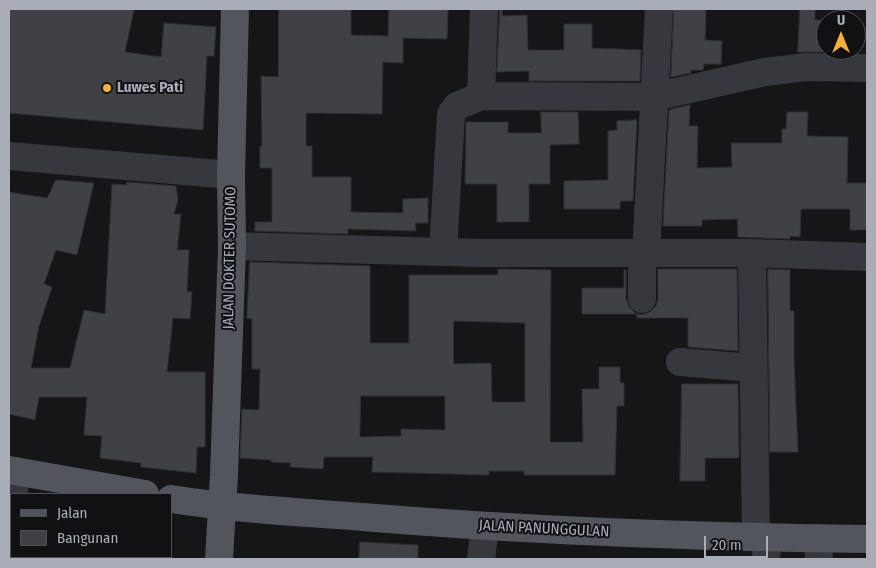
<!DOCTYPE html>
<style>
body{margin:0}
#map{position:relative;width:876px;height:568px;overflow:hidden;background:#161618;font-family:"Fira Sans Condensed",sans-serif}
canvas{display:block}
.frame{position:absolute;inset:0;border:10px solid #a8adb8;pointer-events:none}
.legend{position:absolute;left:10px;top:493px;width:162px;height:65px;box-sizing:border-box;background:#111113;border:1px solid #4d4f55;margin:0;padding:6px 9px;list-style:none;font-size:15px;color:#a8adb8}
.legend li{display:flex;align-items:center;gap:10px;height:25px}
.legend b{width:25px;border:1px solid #4d4f55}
.north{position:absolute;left:816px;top:10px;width:50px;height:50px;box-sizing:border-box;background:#111113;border:1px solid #4d4f55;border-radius:50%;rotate:0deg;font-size:14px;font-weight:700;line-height:20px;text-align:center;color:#a8adb8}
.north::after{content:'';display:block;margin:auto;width:18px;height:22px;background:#f2b134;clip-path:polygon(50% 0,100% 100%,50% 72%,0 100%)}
.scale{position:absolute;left:704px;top:536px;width:64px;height:22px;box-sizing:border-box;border:2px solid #a8adb8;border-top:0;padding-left:6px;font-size:15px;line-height:18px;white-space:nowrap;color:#a8adb8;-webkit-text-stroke:4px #111113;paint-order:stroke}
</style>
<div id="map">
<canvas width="876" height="568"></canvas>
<div class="frame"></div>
<ul class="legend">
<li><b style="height:6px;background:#53555c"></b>Jalan</li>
<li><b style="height:14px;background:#404145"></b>Bangunan</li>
</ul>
<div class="north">U</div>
<div class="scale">20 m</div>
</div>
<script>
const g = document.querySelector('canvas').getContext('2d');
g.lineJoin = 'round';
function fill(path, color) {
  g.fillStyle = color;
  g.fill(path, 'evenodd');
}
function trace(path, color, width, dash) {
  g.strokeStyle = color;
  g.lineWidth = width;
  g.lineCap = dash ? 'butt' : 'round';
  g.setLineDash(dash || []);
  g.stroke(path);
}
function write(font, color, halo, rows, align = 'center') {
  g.font = font + ' "Fira Sans Condensed",sans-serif';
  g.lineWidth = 4;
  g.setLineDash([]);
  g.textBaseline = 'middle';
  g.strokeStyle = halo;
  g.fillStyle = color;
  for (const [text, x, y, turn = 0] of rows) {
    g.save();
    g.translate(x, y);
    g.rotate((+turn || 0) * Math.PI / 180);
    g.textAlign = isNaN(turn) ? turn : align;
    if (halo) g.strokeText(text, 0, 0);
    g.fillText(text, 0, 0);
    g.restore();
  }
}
const building = new Path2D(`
 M 9,9 L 134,9 L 125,52 L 161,57 L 164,23 L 216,27 L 214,56 L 207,56 L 203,130 L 9,113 Z
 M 279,9 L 351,9 L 351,35 L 388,36 L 389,9 L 448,9 L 447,39 L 403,38 L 403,63 L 383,62 L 382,114 L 306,113 L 306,146 L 312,146 L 312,177 L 351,177 L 351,212 L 403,213 L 403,199 L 428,198 L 428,223 L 415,223 L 416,231 L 348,229 L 348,234 L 255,231 L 255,222 L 272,222 L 272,168 L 260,168 L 260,146 L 262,146 L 261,76 L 278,77 Z
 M 500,9 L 502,9 L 502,16 L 527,15 L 528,50 L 564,50 L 564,24 L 592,24 L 592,48 L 641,50 L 640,81 L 529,81 L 529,71 L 497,72 Z
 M 674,9 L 706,9 L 705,40 L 722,41 L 721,64 L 704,64 L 703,70 L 691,70 L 691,73 L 671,77 Z
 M 800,9 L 815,9 L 815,20 L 822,20 L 822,28 L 826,28 L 826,50 L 856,50 L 856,29 L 859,29 L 858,52 L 798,52 Z
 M 690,105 L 689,126 L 698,126 L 697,168 L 732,167 L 731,143 L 782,143 L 782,129 L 786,129 L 787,112 L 808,112 L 807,136 L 848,137 L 847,183 L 867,183 L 867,230 L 850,230 L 850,209 L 801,209 L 800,237 L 790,236 L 790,239 L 738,237 L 737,219 L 702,220 L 702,226 L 663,226 L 669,110 Z
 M 541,112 L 578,112 L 579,144 L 550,145 L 550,184 L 529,184 L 529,222 L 497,222 L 497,184 L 465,184 L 466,122 L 508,122 L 508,133 L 541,133 Z
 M 637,120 L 633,201 L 620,201 L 620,209 L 564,209 L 564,181 L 608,180 L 608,131 L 617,130 L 617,121 Z
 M 56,180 L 94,183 L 77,255 L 56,250 L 44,284 L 52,287 L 39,326 L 31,368 L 70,368 L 84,310 L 105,314 L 112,184 L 126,185 L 127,182 L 176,186 L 178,200 L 174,214 L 181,214 L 177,250 L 189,250 L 187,291 L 192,292 L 190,319 L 173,318 L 167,372 L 205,372 L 205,447 L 197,447 L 196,473 L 141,467 L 141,463 L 100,458 L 102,436 L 84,435 L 87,397 L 39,397 L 35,420 L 9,414 L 9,192 L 47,198 Z
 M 250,262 L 370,266 L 370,343 L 409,343 L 409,275 L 498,275 L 498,269 L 551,270 L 550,442 L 583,442 L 582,389 L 599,389 L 599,367 L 620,367 L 620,383 L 624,383 L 624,406 L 617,406 L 615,475 L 524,475 L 524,471 L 489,471 L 489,475 L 372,472 L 373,457 L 324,457 L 323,469 L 290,467 L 291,463 L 271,462 L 271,460 L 240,458 L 242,409 L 259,410 L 260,369 L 252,369 L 252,319 L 247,318 ZM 454,321 L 525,323 L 525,402 L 492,402 L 491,363 L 454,364 ZM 361,396 L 445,396 L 445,430 L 401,429 L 401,436 L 360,437 Z
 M 658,269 L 737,269 L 738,351 L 688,347 L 688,318 L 637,318 L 637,314 L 582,314 L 582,288 L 624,288 L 624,270 L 626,270 L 626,299 L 629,307 L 635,313 L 642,315 L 650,312 L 656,306 L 658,299 Z
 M 768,269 L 790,270 L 790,311 L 794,311 L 794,361 L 798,452 L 770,452 Z
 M 682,384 L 738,384 L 739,458 L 705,458 L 705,481 L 680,481 Z
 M 360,542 L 418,545 L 418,559 L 359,559 Z`);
const minor = new Path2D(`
 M 481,96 L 484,9
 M 9,156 L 231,175
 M 232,246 L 481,253 L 752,253 L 867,257
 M 443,252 L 451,114 L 457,106 L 481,96 L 654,97 L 765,72 L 806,67 L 867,68
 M 752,253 L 756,538
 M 642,254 L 642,299
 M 646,254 L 659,9
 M 680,362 L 752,368
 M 14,494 L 15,471
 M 818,538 L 819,559
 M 13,559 L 13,557
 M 481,559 L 485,527
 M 766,559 L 767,538`);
const major = new Path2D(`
 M 9,470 L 145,494
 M 171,499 C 235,509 299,512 363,517 C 531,531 699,537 867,539
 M 219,559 L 224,475 L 232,246 L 231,175 L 235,9`);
const markers = [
 [107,88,5,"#f2b134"]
];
const poiNames = [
 ["Luwes Pati",117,88]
];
const streetNames = [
 ["JALAN DOKTER SUTOMO",230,258,-89],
 ["JALAN PANUNGGULAN",544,529,3]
];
fill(building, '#404145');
trace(building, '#303034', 1);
trace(minor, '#37383d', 28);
trace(major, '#53555c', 28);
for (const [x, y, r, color] of markers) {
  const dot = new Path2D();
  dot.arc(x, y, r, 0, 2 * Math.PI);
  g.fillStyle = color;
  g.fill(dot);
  trace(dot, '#111113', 2);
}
write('bold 15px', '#a8adb8', '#111113', poiNames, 'left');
write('15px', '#a8adb8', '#111113', streetNames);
</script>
